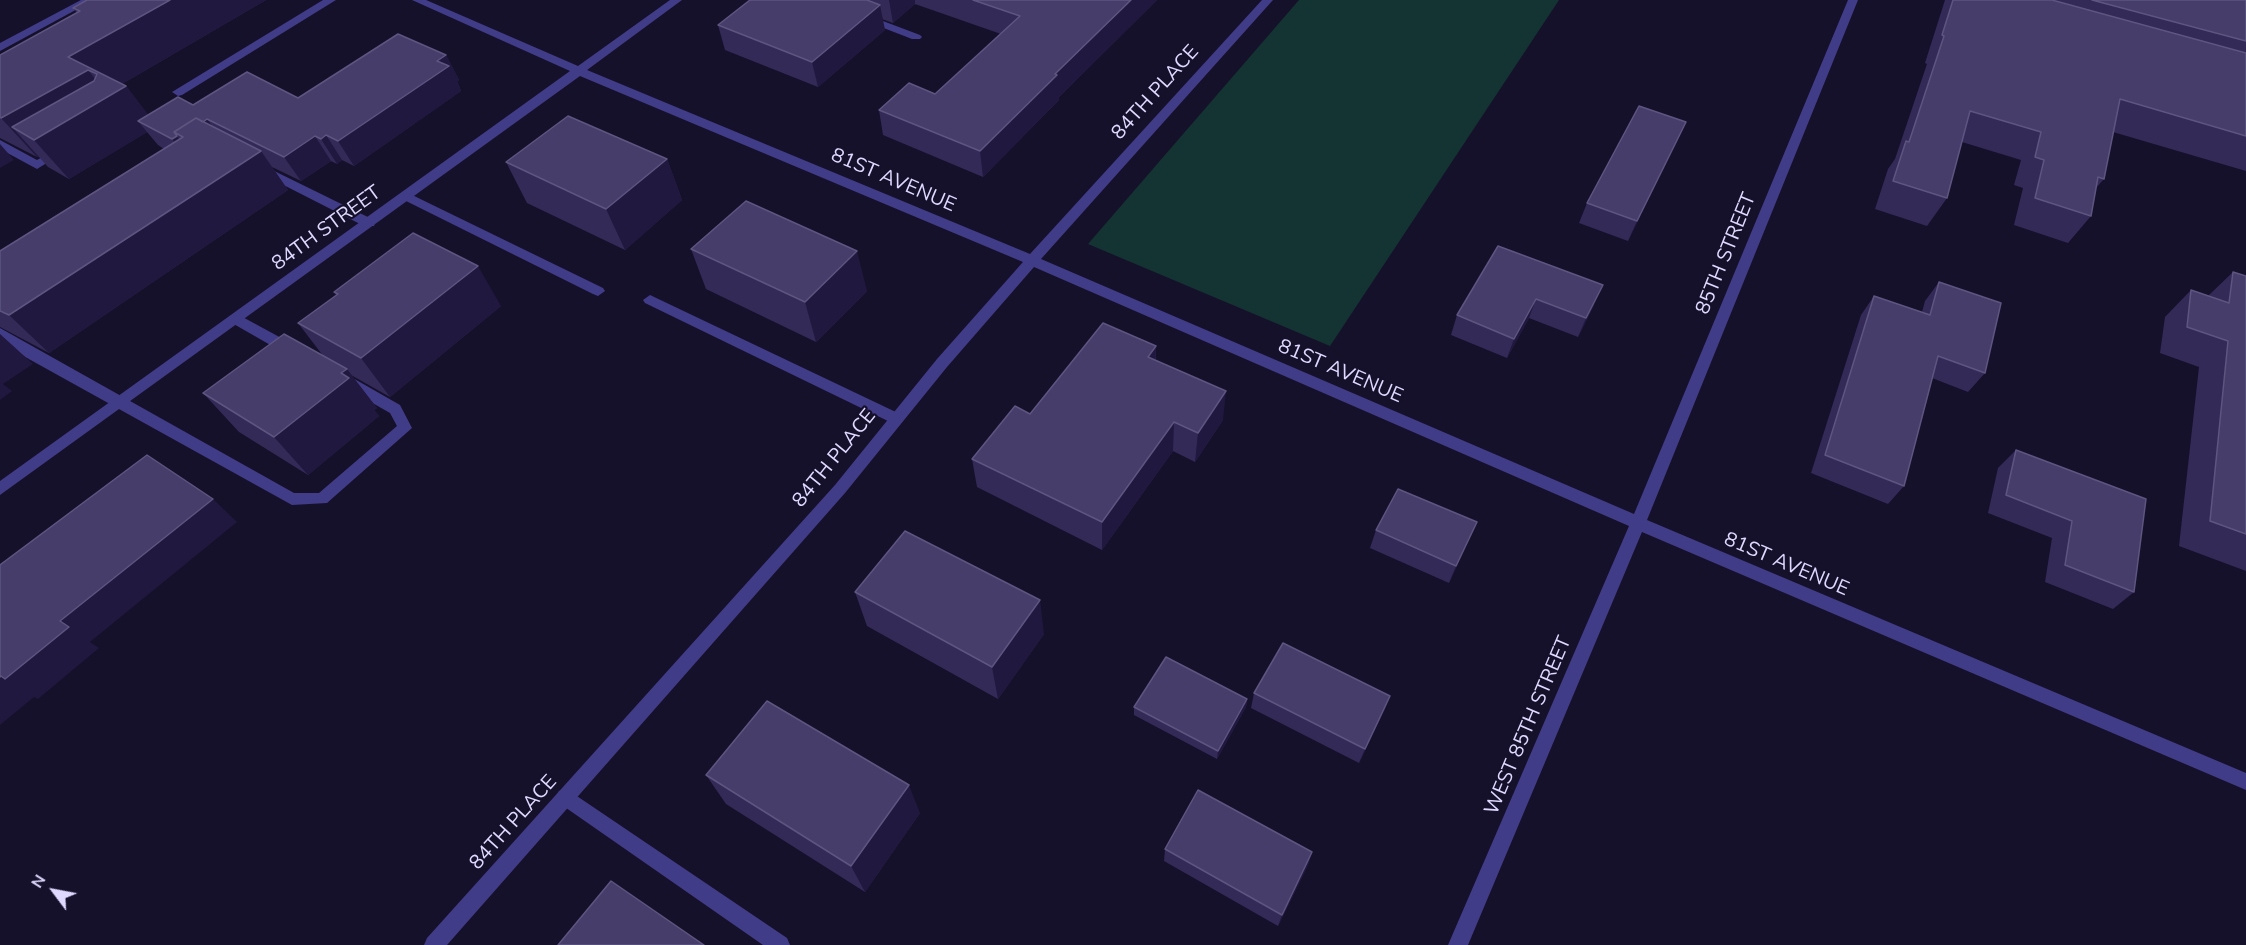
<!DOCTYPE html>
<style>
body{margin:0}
#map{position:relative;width:2246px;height:945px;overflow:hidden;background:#16112a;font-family:"Nunito Sans",sans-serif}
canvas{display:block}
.north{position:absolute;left:24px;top:861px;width:60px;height:60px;-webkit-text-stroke:4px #16112a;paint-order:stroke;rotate:302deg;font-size:16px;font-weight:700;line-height:24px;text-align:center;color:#dfd9ff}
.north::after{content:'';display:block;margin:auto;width:21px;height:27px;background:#dfd9ff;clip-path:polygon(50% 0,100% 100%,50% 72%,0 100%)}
</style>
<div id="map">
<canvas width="2246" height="945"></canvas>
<div class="north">N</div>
</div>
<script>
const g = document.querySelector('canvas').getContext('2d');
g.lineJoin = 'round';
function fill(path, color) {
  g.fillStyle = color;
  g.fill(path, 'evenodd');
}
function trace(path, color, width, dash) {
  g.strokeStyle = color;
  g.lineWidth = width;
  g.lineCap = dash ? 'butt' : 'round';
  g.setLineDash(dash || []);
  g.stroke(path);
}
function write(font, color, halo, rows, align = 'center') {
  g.font = font + ' "Nunito Sans",sans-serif';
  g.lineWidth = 4.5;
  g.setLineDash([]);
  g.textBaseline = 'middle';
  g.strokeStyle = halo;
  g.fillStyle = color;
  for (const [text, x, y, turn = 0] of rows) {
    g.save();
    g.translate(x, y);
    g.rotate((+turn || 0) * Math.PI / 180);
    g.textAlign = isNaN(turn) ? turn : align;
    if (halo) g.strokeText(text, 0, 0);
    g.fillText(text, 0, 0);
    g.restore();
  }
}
const green = new Path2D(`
 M 1299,0 L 1559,0 L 1330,346 L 1088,244 Z`);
const service = new Path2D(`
 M 323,0 L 336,0 L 182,95 L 178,96 L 172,92 Z
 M 867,15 L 920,35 L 922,37 L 920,39 L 912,39 L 863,20 L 863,16 Z
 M 0,140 L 37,160 L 60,147 L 66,151 L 37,169 L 0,149 Z
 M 262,165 L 374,220 L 375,223 L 374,226 L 364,226 L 258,172 L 256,169 L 258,166 Z
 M 406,192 L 603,288 L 605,291 L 598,296 L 593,294 L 402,199 L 400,196 L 402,193 Z
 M 650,295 L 900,414 L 902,418 L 900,422 L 890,422 L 645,303 L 643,300 Z
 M 237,314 L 296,346 L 298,350 L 296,354 L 286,354 L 232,323 L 230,319 L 232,315 Z
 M 0,328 L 294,493 L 319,493 L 397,426 L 390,413 L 341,385 L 339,381 L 341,377 L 351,377 L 400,405 L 412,428 L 327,503 L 292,505 L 18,353 L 0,340 Z
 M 565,788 L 787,938 L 790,945 L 763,945 L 559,803 L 556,797 L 559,791 Z`);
const minor = new Path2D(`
 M 81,0 L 94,0 L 0,51 L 0,43 Z
 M 412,0 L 426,0 L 578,66 L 670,0 L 682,0 L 587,70 L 1030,254 L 1262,0 L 1273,0 L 1041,259 L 1634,514 L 1848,0 L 1858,0 L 1647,520 L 2246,773 L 2246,790 L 1642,532 L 1468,945 L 1448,945 L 1629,526 L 1034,267 L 947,367 L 845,493 L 447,945 L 424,945 L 427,938 L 835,485 L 937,359 L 1023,262 L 580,76 L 0,495 L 0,481 L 570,71 Z`);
const wall = new Path2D(`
 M 87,0 L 266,0 L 122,84 L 126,86 L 148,115 L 193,105 L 298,98 L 446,55 L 459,80 L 457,81 L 461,91 L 354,166 L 342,160 L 337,164 L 331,161 L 301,181 L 272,167 L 288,190 L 49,353 L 0,327 L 0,251 L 164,149 L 158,145 L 147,132 L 69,179 L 48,167 L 39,157 L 37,157 L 0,138 L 0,55 L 77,13 L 73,8 Z
 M 750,0 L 1157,0 L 1059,97 L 1059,100 L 983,177 L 883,135 L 879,110 L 935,94 L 1001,34 L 915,4 L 893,23 L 882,19 L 885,30 L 818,87 L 725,50 L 718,25 Z
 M 1945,0 L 2246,0 L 2246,171 L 2113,132 L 2104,179 L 2095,189 L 2091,216 L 2068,243 L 2014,225 L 2023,188 L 2014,185 L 2021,160 L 1962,142 L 1947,198 L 1927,226 L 1875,209 L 1888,169 L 1895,159 L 1927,64 L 1925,63 Z
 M 1686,122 L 1628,241 L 1579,223 L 1587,203 Z
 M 667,159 L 682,200 L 625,250 L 527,203 L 506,162 Z
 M 1498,246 L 1594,305 L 1578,337 L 1529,318 L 1507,358 L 1451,335 L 1457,315 Z
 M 691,249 L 867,291 L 816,342 L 706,289 Z
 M 2233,272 L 2246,276 L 2246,275 L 2246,571 L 2179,546 L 2199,367 L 2160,353 L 2165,317 L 2191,290 L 2208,296 Z
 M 1939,282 L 1985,373 L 1968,392 L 1932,378 L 1904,486 L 1888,504 L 1811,473 L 1861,315 L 1874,296 L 1922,312 L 1925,301 Z
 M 334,292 L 501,306 L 390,397 L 351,375 L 377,408 L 374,410 L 379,416 L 308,475 L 239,432 L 203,393 L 324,357 L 298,323 L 336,295 Z
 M 1156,346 L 1156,360 L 1223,420 L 1195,462 L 1173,451 L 1102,550 L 977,487 L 972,459 L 1030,414 Z
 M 2016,450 L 2134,592 L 2113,609 L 2045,582 L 2052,538 L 1988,513 L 1998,468 Z
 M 1477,522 L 1449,583 L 1370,548 L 1376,530 Z
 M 855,592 L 1044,634 L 998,699 L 867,626 Z
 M 1254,693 L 1390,696 L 1384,711 L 1359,763 L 1251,708 Z
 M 1247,699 L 1246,707 L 1217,759 L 1134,715 L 1134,707 Z
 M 706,775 L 920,813 L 865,892 L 726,804 Z
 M 1165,849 L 1312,852 L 1308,865 L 1278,926 L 1164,861 Z`);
const shadedWall = new Path2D(`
 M 170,0 L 266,0 L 110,91 L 97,74 L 88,70 L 109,96 L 126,86 L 157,126 L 138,121 L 147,132 L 69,179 L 34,140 L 12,127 L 39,157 L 37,157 L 1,118 L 68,57 Z
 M 889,0 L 915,0 L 915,4 L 893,23 Z
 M 1131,0 L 1157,0 L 1059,97 L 1059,100 L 983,177 L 980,151 L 1055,74 Z
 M 880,5 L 885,30 L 818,87 L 812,62 Z
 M 446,55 L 459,80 L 457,81 L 461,91 L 354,166 L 338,141 Z
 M 207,119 L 225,144 L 183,137 L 180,135 Z
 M 1686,122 L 1677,142 L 1628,241 L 1637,221 Z
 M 326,135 L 342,160 L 337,164 L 321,139 Z
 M 177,136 L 196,161 L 191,164 L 172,139 Z
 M 315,136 L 331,161 L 301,181 L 284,157 Z
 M 0,144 L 14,160 L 0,168 Z
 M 261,151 L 288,190 L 49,353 L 9,315 Z
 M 667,159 L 682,200 L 625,250 L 606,209 Z
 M 857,251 L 867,291 L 816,342 L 805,302 Z
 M 478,266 L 501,306 L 390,397 L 361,358 Z
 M 1603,285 L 1594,305 L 1578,337 L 1586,318 Z
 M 1536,299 L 1529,318 L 1507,358 L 1514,339 Z
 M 0,334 L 33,364 L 3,384 L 12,391 L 0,400 Z
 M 1156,346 L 1155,376 L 1148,357 Z
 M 347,369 L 377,408 L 374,410 L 379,416 L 308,475 L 274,437 Z
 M 1226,391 L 1223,420 L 1195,462 L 1198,433 Z
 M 1174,422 L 1173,451 L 1102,550 L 1102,522 Z
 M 213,499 L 237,522 L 90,642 L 99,648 L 38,699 L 34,697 L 0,725 L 0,677 L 60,621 Z
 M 1477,522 L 1469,540 L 1449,583 L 1456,566 Z
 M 1040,600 L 1044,634 L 998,699 L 992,667 Z
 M 1390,696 L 1384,711 L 1359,763 L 1365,749 Z
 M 1247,699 L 1246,707 L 1217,759 L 1218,751 Z
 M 909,785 L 920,813 L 865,892 L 851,866 Z
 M 1312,852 L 1308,865 L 1278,926 L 1282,915 Z`);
const building = new Path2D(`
 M 87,0 L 170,0 L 68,57 L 126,86 L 34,140 L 12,127 L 94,81 L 97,74 L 88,70 L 1,118 L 0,117 L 0,55 L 80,11 L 73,8 Z
 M 750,0 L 867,0 L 880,5 L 812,62 L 718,25 Z
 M 973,0 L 1131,0 L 1055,74 L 1057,75 L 980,151 L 879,110 L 909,83 L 935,94 L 1020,16 Z
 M 1953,0 L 2052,0 L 2246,53 L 2246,136 L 2120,99 L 2104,179 L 2098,177 L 2091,216 L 2035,198 L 2044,160 L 2035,157 L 2041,132 L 1970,111 L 1947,198 L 1893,181 L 1906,141 L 1909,142 L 1944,36 L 1942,35 Z
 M 2092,0 L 2246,0 L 2246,41 Z
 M 398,34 L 446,55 L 437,61 L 449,66 L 338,141 L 326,135 L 321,139 L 315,136 L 284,157 L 207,119 L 203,122 L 196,118 L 174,132 L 177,136 L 172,139 L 138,121 L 178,97 L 193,105 L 247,72 L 298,98 Z
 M 1639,106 L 1686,122 L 1637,221 L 1587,203 Z
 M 568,116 L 667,159 L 606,209 L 506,162 Z
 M 196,118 L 261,151 L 9,315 L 0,311 L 0,251 L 183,137 L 174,132 Z
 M 746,201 L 857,251 L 805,302 L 691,249 Z
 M 413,233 L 478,266 L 361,358 L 298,323 L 338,294 L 334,292 Z
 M 1498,246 L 1603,285 L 1586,318 L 1536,299 L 1514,339 L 1457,315 Z
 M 2233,272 L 2246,276 L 2246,534 L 2210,521 L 2228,341 L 2187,327 L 2191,290 L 2229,303 Z
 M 1939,282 L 2001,303 L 1985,373 L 1938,356 L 1904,486 L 1825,455 L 1874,296 L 1930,315 Z
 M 1103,323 L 1156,346 L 1148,357 L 1226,391 L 1198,433 L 1174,422 L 1102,522 L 972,459 L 1015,406 L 1030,414 Z
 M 284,334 L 347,369 L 341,373 L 349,378 L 274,437 L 203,393 Z
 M 2016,450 L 2146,499 L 2134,592 L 2065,565 L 2072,521 L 2006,495 Z
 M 147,455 L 213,499 L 60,621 L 69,627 L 5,679 L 1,676 L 0,677 L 0,565 Z
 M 1398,489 L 1477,522 L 1456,566 L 1376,530 Z
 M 905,531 L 1040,600 L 992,667 L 855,592 Z
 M 1283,643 L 1390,696 L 1365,749 L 1254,693 Z
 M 1166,657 L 1247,699 L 1218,751 L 1134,707 Z
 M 767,701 L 909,785 L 851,866 L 706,775 Z
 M 1198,790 L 1312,852 L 1282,915 L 1165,849 Z
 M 611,881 L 704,945 L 558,945 Z`);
const streetNames = [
 ["84TH PLACE",1156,93,-48],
 ["81ST AVENUE",893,181,23],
 ["84TH STREET",327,229,-36],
 ["85TH STREET",1727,254,-68],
 ["81ST AVENUE",1340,372,23],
 ["84TH PLACE",835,459,-51],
 ["81ST AVENUE",1786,565,23],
 ["WEST 85TH STREET",1529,726,-67],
 ["84TH PLACE",514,823,-48]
];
fill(green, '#143433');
fill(service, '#413c88');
fill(minor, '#413c88');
fill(wall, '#342a58');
fill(shadedWall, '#20183e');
fill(building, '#463d6a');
trace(building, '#5e5581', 1.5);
write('20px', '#dfd9ff', '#16112a', streetNames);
</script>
